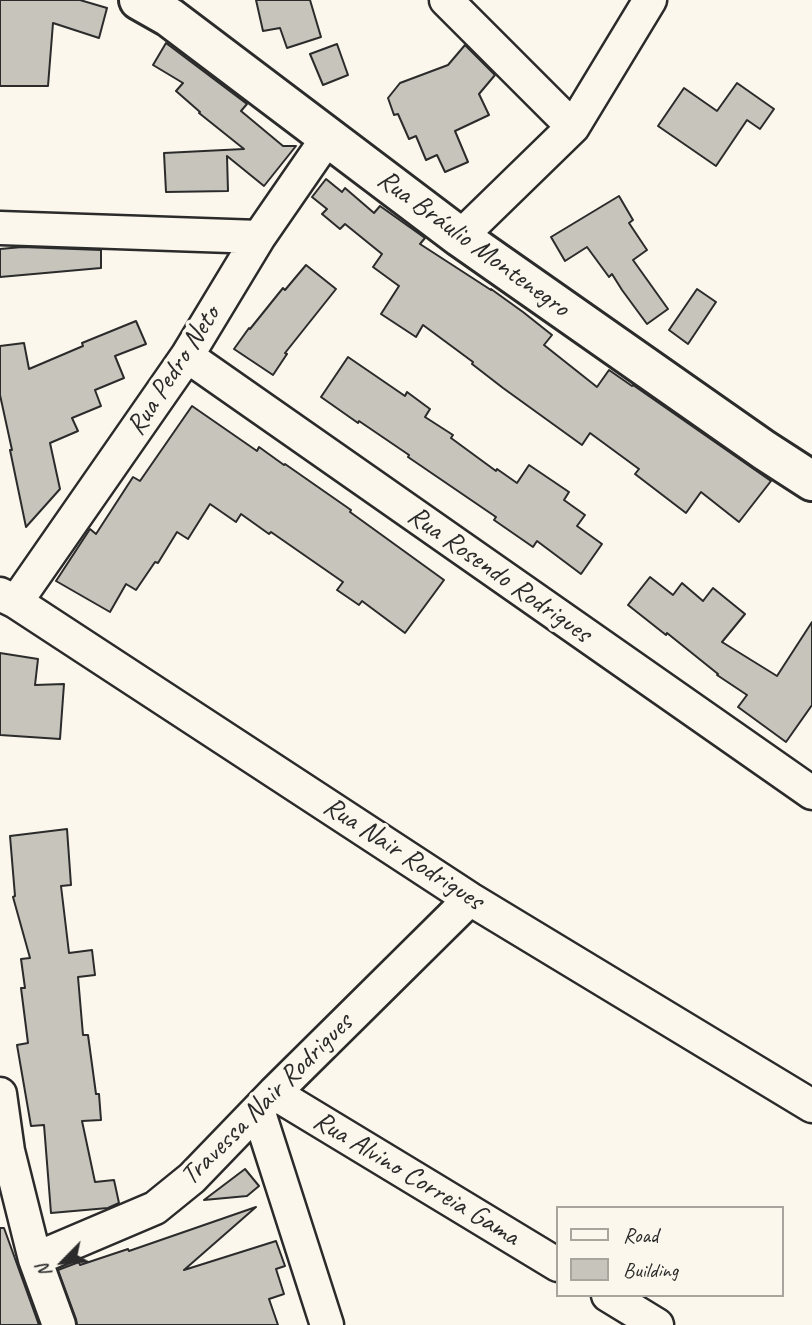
<!DOCTYPE html>
<meta charset="utf-8">
<style>
body{margin:0}
#map{position:relative;width:812px;height:1325px;overflow:hidden;background:#fbf7ec;font-family:Caveat,sans-serif}
canvas{display:block}
.legend{position:absolute;left:556px;top:1206px;width:228px;height:91px;box-sizing:border-box;background:#fbf7ec;border:2px solid #a8a59f;margin:0;padding:9px 12px;list-style:none;font-size:21px;color:#2b2b2b}
.legend li{display:flex;align-items:center;gap:14px;height:35px}
.legend b{width:35px;border:2px solid #a8a59f}
.north{position:absolute;left:28px;top:1227px;width:70px;height:70px;-webkit-text-stroke:5px #fbf7ec;paint-order:stroke;rotate:245deg;font-size:19px;font-weight:700;line-height:28px;text-align:center;color:#2b2b2b}
.north::after{content:'';display:block;margin:auto;width:24px;height:32px;background:#2b2b2b;clip-path:polygon(50% 0,100% 100%,50% 72%,0 100%)}
</style>
<div id="map">
<canvas width="812" height="1325"></canvas>
<ul class="legend">
<li><b style="height:9px;background:#fbf7ec"></b>Road</li>
<li><b style="height:19px;background:#c7c4bc"></b>Building</li>
</ul>
<div class="north">N</div>
</div>
<script>
const g = document.querySelector('canvas').getContext('2d');
g.lineJoin = 'round';
function fill(path, color) {
  g.fillStyle = color;
  g.fill(path, 'evenodd');
}
function trace(path, color, width, dash) {
  g.strokeStyle = color;
  g.lineWidth = width;
  g.lineCap = dash ? 'butt' : 'round';
  g.setLineDash(dash || []);
  g.stroke(path);
}
function write(font, color, halo, rows, align = 'center') {
  g.font = font + ' Caveat,sans-serif';
  g.lineWidth = 7;
  g.setLineDash([]);
  g.textBaseline = 'middle';
  g.strokeStyle = halo;
  g.fillStyle = color;
  for (const [text, x, y, turn = 0] of rows) {
    g.save();
    g.translate(x, y);
    g.rotate((+turn || 0) * Math.PI / 180);
    g.textAlign = isNaN(turn) ? turn : align;
    if (halo) g.strokeText(text, 0, 0);
    g.fillText(text, 0, 0);
    g.restore();
  }
}
const building = new Path2D(`
 M 0,0 L 80,0 L 107,8 L 99,38 L 53,23 L 48,86 L 0,86 Z
 M 256,0 L 310,0 L 321,37 L 287,48 L 280,28 L 263,31 Z
 M 166,43 L 247,104 L 241,111 L 283,146 L 296,146 L 264,186 L 227,156 L 228,191 L 166,192 L 164,153 L 244,149 L 199,113 L 200,112 L 176,91 L 183,83 L 153,65 Z
 M 337,44 L 348,75 L 323,85 L 310,54 Z
 M 465,45 L 495,75 L 479,94 L 489,115 L 455,131 L 468,162 L 445,172 L 437,155 L 426,160 L 416,136 L 409,139 L 398,114 L 394,115 L 388,98 L 400,83 L 448,65 Z
 M 737,83 L 774,109 L 760,129 L 747,120 L 716,166 L 658,126 L 684,88 L 717,111 Z
 M 326,179 L 342,192 L 345,188 L 374,213 L 380,206 L 425,238 L 420,244 L 491,290 L 491,289 L 523,312 L 552,335 L 544,345 L 597,387 L 609,370 L 632,386 L 633,385 L 771,481 L 739,522 L 701,492 L 686,513 L 635,474 L 639,469 L 590,433 L 582,445 L 503,388 L 472,364 L 473,362 L 423,325 L 416,337 L 381,314 L 399,286 L 373,267 L 382,254 L 345,224 L 340,229 L 322,214 L 327,209 L 312,197 Z
 M 619,196 L 633,220 L 629,223 L 647,250 L 633,260 L 668,309 L 647,324 L 622,290 L 612,274 L 609,277 L 587,247 L 565,261 L 551,237 Z
 M 22,247 L 101,250 L 101,268 L 0,277 L 0,249 Z
 M 306,265 L 336,289 L 285,353 L 287,354 L 273,375 L 234,349 L 249,328 L 250,329 L 283,288 L 285,290 Z
 M 697,289 L 716,302 L 688,344 L 669,330 Z
 M 136,321 L 146,344 L 115,356 L 124,378 L 95,390 L 101,406 L 72,418 L 78,431 L 50,443 L 60,489 L 26,527 L 10,450 L 12,450 L 0,395 L 0,346 L 24,343 L 29,369 L 83,346 L 82,343 Z
 M 348,357 L 405,396 L 407,392 L 430,409 L 425,417 L 453,435 L 451,438 L 496,471 L 497,469 L 517,483 L 529,465 L 569,492 L 564,500 L 585,515 L 577,526 L 602,544 L 581,574 L 537,541 L 533,547 L 494,520 L 496,517 L 408,457 L 409,455 L 359,421 L 358,423 L 321,397 Z
 M 192,406 L 257,451 L 259,447 L 284,465 L 285,464 L 351,510 L 350,512 L 444,580 L 405,633 L 362,601 L 359,605 L 337,590 L 343,582 L 271,532 L 269,534 L 241,514 L 236,522 L 210,504 L 188,539 L 177,532 L 158,563 L 155,562 L 136,590 L 126,584 L 110,612 L 56,581 L 90,529 L 96,534 L 133,477 L 140,481 Z
 M 650,577 L 673,595 L 682,583 L 703,601 L 713,588 L 745,614 L 722,642 L 777,676 L 812,622 L 812,705 L 786,742 L 738,707 L 747,695 L 717,675 L 718,674 L 667,633 L 666,635 L 628,605 Z
 M 0,653 L 38,659 L 35,685 L 64,684 L 60,739 L 0,735 Z
 M 67,829 L 71,885 L 61,886 L 69,953 L 92,950 L 95,975 L 78,977 L 83,1035 L 88,1035 L 96,1094 L 99,1094 L 101,1120 L 82,1121 L 95,1182 L 114,1180 L 119,1203 L 108,1208 L 51,1213 L 44,1125 L 31,1126 L 17,1045 L 28,1043 L 21,988 L 25,988 L 21,959 L 30,958 L 13,897 L 15,896 L 10,836 Z
 M 245,1169 L 259,1186 L 247,1196 L 204,1200 Z
 M 256,1207 L 184,1270 L 276,1241 L 285,1266 L 276,1269 L 284,1294 L 269,1299 L 278,1325 L 77,1325 L 76,1319 L 58,1270 L 79,1262 L 80,1265 L 128,1249 L 129,1251 Z
 M 0,1228 L 4,1228 L 39,1325 L 0,1325 Z`);
const street = new Path2D(`
 M 446,0 L 573,127
 M 0,228 L 259,237
 M 460,237 L 573,127 L 650,0
 M 187,356 L 812,793
 M 0,594 L 16,602 L 470,899 L 812,1106
 M 16,602 L 187,356 L 259,237 L 328,137
 M 274,1093 L 558,1265
 M 0,1094 L 8,1151 L 35,1259 L 59,1325
 M 258,1110 L 327,1325
 M 35,1259 L 155,1208 L 192,1178 L 274,1093 L 470,899
 M 608,1295 L 657,1325`);
const secondary = new Path2D(`
 M 139,0 L 169,17 L 460,237 L 764,450 L 812,481`);
const streetNames = [
 ["Rua Bráulio Montenegro",473,244,36],
 ["Rua Pedro Neto",174,371,-57],
 ["Rua Rosendo Rodrigues",499,575,35],
 ["Rua Nair Rodrigues",403,854,33],
 ["Travessa Nair Rodrigues",267,1100,-45],
 ["Rua Alvino Correia Gama",416,1179,31]
];
fill(building, '#c7c4bc');
trace(building, '#2b2b2b', 2);
trace(street, '#2b2b2b', 37);
trace(secondary, '#2b2b2b', 44);
trace(street, '#fbf7ec', 32);
trace(secondary, '#fbf7ec', 38);
write('28px', '#2b2b2b', '#fbf7ec', streetNames);
</script>
